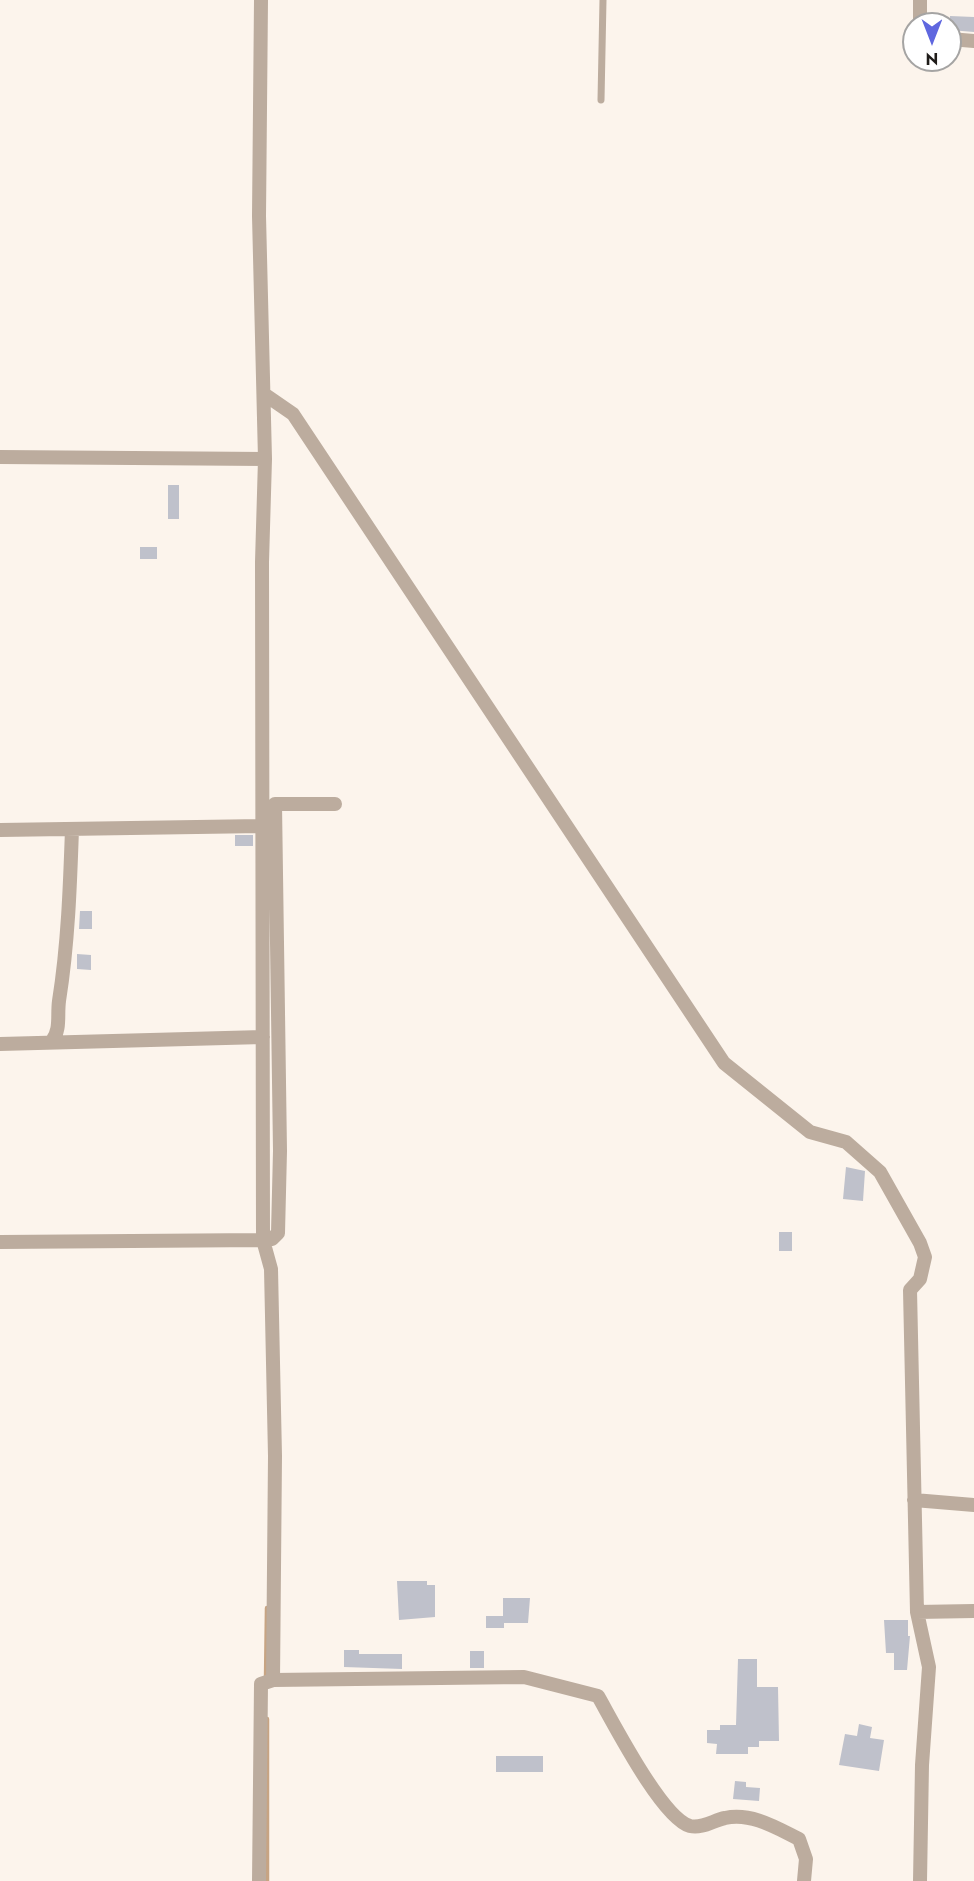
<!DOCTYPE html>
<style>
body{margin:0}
#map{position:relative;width:974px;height:1881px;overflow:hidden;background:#fcf4ec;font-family:Jost,sans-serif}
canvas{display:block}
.north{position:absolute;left:902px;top:12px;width:60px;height:60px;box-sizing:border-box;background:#fff;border:2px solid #a5a4a3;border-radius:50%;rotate:180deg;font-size:16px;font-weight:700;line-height:24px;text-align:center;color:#1f1c19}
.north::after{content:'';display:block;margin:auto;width:21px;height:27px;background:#5f67df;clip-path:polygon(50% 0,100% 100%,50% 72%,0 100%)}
</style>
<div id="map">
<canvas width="974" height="1881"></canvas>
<div class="north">N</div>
</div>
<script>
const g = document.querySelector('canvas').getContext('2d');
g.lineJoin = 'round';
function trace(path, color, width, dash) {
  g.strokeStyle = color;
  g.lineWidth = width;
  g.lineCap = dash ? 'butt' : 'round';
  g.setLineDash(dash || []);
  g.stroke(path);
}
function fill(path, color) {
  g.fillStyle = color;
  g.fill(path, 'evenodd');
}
const stream = new Path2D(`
 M 266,1680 L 267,1608
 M 267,1719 L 267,1881`);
const building = new Path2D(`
 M 950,16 L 974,17 L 974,32 L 950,30 Z
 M 168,485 L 179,485 L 179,519 L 168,519 Z
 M 140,547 L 157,547 L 157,559 L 140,559 Z
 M 235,835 L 253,835 L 253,846 L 235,846 Z
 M 80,911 L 92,911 L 92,929 L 79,929 Z
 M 77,954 L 91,955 L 91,970 L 77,969 Z
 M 846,1167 L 865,1171 L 863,1201 L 843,1199 Z
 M 779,1232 L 792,1232 L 792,1251 L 779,1251 Z
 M 397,1581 L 427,1581 L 427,1585 L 435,1585 L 435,1617 L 399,1620 Z
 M 503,1598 L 530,1598 L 528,1623 L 504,1623 L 504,1628 L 486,1628 L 486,1616 L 503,1616 Z
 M 884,1620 L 908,1620 L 908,1636 L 910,1636 L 907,1670 L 894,1670 L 894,1653 L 886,1653 Z
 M 344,1650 L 359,1650 L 359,1654 L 402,1654 L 402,1669 L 344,1667 Z
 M 470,1651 L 484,1651 L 484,1668 L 470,1668 Z
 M 738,1659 L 757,1659 L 757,1687 L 778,1687 L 779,1741 L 759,1741 L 759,1747 L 748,1747 L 748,1754 L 716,1754 L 717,1744 L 707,1743 L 707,1730 L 720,1730 L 720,1725 L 736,1725 Z
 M 859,1724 L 872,1727 L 870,1738 L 884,1740 L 879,1771 L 839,1765 L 845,1734 L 857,1736 Z
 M 496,1756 L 543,1756 L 543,1772 L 496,1772 Z
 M 735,1781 L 746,1782 L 746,1787 L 760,1788 L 759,1801 L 733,1799 Z`);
const service = new Path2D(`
 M 601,100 L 603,0`);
const minor = new Path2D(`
 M 261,0 L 259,216 L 265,459 L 262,562 L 263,1240 L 271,1269 L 275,1456 L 273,1680
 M 920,24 L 920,0
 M 950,39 L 974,41
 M 264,394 L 293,414 L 724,1063 L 810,1132 L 846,1142 L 880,1172 L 920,1243 L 925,1257 L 920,1279 L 910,1290 L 917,1612 L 929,1667 L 922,1765 L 920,1881
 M 0,457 L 265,459
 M 0,830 L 262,826
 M 52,1041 C 61,1029 57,1016 59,1001 C 68,944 70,887 72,829
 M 0,1044 L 263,1037
 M 0,1242 L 263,1240 L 272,1239 L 278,1233 L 280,1151 L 275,804 L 335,804
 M 914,1500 L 974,1505
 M 917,1612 L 974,1611
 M 259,1881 L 261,1684 L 273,1680 L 524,1677 L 598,1696 C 614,1724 662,1818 690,1826 C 702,1829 714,1820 725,1818 C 751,1812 777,1828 799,1839 L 806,1859 L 804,1881`);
trace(stream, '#c7a483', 4.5);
fill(building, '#bfc1cb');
trace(service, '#bcac9e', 7);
trace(minor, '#bcac9e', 14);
</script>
